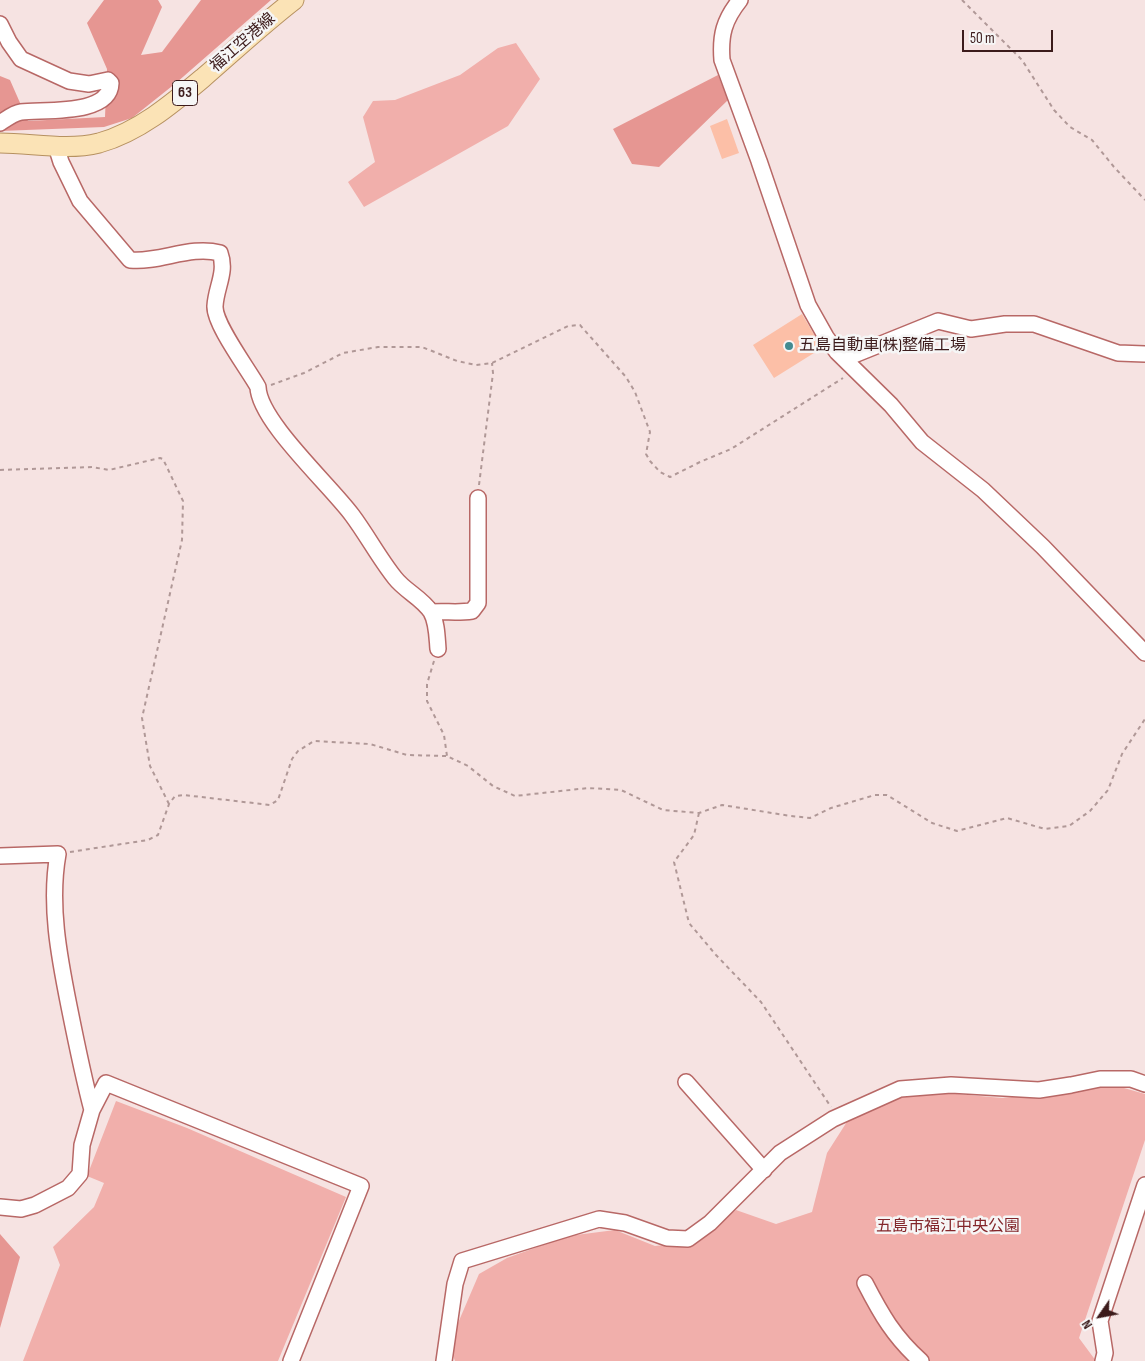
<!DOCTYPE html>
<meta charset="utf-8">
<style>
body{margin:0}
#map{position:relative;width:1145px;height:1361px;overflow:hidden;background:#f6e3e2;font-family:"Sofia Sans Condensed",sans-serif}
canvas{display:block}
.north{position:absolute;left:1075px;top:1291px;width:50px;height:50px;-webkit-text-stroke:4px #f6f6f6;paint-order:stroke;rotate:237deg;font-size:14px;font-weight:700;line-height:20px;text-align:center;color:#3c1b1b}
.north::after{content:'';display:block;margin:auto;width:18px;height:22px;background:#3c1b1b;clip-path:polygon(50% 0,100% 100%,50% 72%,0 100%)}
.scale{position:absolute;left:962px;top:30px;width:91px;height:22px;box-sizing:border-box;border:2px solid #3c1b1b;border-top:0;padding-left:6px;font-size:15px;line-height:18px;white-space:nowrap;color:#3c1b1b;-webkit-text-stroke:4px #f6f6f6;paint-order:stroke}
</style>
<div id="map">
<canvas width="1145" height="1361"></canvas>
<div class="north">N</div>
<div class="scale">50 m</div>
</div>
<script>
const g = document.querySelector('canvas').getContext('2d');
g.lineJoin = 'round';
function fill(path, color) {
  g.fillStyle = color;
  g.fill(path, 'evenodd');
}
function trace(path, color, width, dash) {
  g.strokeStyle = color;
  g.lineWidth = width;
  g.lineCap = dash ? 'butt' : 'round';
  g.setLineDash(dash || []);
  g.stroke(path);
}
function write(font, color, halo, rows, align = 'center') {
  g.font = font + ' "Sofia Sans Condensed","Noto Sans JP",sans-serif';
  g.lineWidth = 5;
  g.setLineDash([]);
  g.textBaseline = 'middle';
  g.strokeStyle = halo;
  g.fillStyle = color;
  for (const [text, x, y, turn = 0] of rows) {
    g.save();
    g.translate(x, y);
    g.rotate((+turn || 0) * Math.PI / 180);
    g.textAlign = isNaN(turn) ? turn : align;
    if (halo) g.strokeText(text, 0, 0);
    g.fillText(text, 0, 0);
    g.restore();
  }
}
const green = new Path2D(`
 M 516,43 L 540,79 L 508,126 L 364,207 L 348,182 L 375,162 L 363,117 L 373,101 L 395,100 L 460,75 L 498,48 Z
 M 1117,1086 L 1145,1094 L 1145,1140 L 1079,1338 L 1096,1361 L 455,1361 L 449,1344 L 479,1274 L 507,1258 L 568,1236 L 615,1230 L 655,1246 L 692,1242 L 736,1210 L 776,1224 L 812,1212 L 827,1153 L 850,1117 L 912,1090 L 1002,1098 Z
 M 116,1101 L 187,1128 L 346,1197 L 278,1361 L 23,1361 L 60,1265 L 53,1247 L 94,1207 L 104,1183 L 87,1176 Z`);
const forest = new Path2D(`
 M 104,0 L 158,0 L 162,7 L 141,55 L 162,52 L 201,0 L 271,0 L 176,83 L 132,118 L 104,127 L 0,131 L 0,76 L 10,80 L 28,121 L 105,117 L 107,69 L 87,23 Z
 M 718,75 L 728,100 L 659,167 L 632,164 L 613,129 Z
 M 0,1234 L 20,1257 L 0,1328 Z`);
const building = new Path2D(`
 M 727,119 L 739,153 L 722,159 L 710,126 Z
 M 802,314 L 822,348 L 774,378 L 753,345 Z`);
const path = new Path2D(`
 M 962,0 L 1022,60 L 1054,110 L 1070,127 L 1092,140 L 1114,167 L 1145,200
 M 271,385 L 304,373 L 343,353 L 378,347 L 422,347 L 457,361 L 476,365 L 492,363 L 568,326 L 580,325 L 626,377 L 635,392 L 650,432 L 646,454 L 650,461 L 660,472 L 670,477 L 700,462 L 731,449 L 843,378
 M 0,470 L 92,467 L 109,470 L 160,458 L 163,459 L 183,501 L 182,540 L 142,718 L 150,766 L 169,804
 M 479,485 L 493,373 L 492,363
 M 434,661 L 427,684 L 427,701 L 444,735 L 447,756
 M 699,813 L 694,835 L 674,862 L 689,923 L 716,955 L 761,1002 L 831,1107
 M 70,852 L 148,840 L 158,835 L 169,804 L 175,796 L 184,795 L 270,805 L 278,800 L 292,759 L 298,751 L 314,741 L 370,744 L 407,755 L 447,756 L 468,766 L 493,786 L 515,796 L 588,788 L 621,790 L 663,810 L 699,813 L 722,805 L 791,816 L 810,818 L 831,808 L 875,795 L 887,795 L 932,823 L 957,831 L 1007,818 L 1045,829 L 1069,826 L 1090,811 L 1108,790 L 1122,754 L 1145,719`);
const minor = new Path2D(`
 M 740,0 C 724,20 720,35 722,60 L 759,161 L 808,305 L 826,337 L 837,352 L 891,405 L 922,442 L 983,490 L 1043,547 L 1145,653
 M 0,24 L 9,42 L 21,59 L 69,81 L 89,84 L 108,80 L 111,83 C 110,116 43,109 21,112 C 14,113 6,119 0,123
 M 56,146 L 61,162 L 80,201 L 130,260 C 160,263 190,245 220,253 C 227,272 216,287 215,306 C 214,324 248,369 258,387 C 259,421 330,485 352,515 C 367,535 379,558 395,578 C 405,591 422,598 431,612 C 437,622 437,637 438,649
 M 844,359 L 938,321 L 971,329 L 1005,324 L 1034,324 L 1118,353 L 1145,354
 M 431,612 C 445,611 458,613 472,611 L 478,603 L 478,498
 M 0,856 L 58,854 C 49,904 59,956 69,1006 C 76,1041 83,1076 92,1110
 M 686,1082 L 764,1170
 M 0,1207 L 21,1209 L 35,1205 L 68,1188 L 80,1174 L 82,1145 L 92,1110 L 106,1083 L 361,1186 L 291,1361
 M 865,1283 C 881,1314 894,1337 921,1361
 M 444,1361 L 455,1284 L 462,1261 L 599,1219 L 625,1223 L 667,1238 L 688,1239 L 710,1223 L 780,1153 L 833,1119 L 900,1089 L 951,1085 L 1039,1090 L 1071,1085 L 1100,1079 L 1131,1079 L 1145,1084
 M 1103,1361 L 1105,1353 L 1100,1321 L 1145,1185`);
const major = new Path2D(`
 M 0,143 C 32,143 67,151 99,143 C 139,132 173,103 204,77 C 234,51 263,24 294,0`);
const markers = [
 [789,346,5,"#438b91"]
];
const shields = [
 [185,93,25]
];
const shieldNames = [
 ["63",185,93]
];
const streetNames = [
 ["福江空港線",243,43,-41]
];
const poiNames = [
 ["五島自動車(株)整備工場",799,346]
];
const parkNames = [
 ["五島市福江中央公園",948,1227]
];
fill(green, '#f1afab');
fill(forest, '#e69692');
fill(building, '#fcbfa7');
trace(minor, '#b86866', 18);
trace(major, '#b69160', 21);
trace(path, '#b09897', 2, [4, 4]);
trace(minor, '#fff', 15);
trace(major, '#fbe3b6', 19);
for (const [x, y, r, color] of markers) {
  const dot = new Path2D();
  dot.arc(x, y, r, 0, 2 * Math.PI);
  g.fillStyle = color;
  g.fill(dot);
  trace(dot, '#f6f6f6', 2);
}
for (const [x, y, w] of shields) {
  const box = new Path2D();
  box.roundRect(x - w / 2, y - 12.5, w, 25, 4);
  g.fillStyle = '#f6f6f6';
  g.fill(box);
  trace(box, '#3c1b1b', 1);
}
write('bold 15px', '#3c1b1b', null, shieldNames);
write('16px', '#3c1b1b', '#f6f6f6', streetNames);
write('16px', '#3c1b1b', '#f6f6f6', poiNames, 'left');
write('16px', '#83262a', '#f6f6f6', parkNames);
</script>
